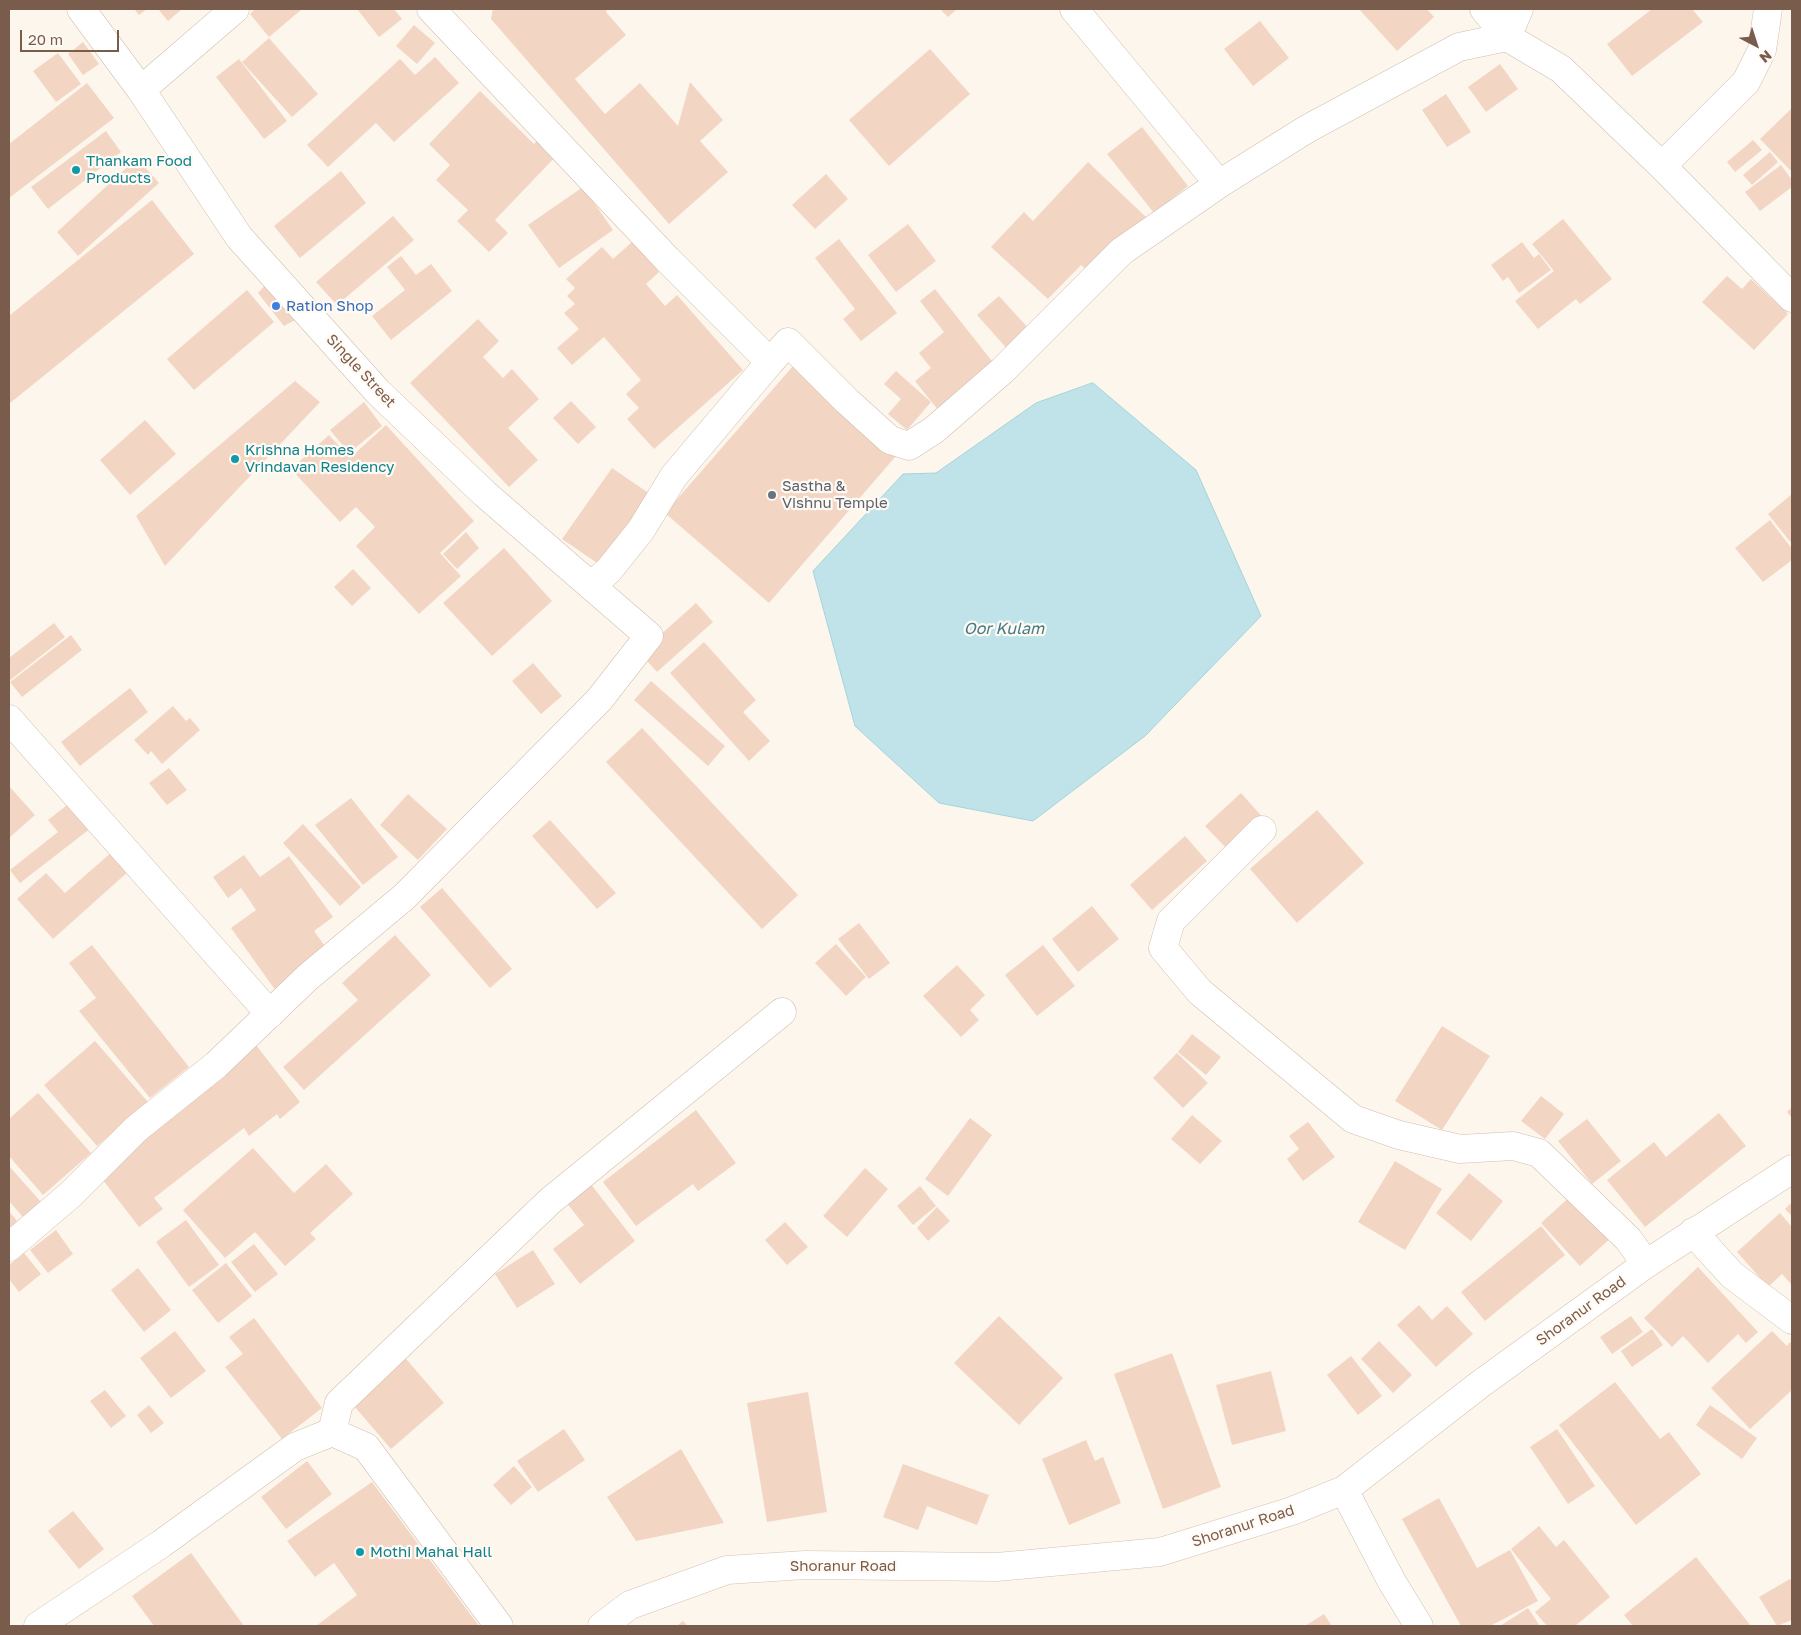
<!DOCTYPE html>
<style>
body{margin:0}
#map{position:relative;width:1801px;height:1635px;overflow:hidden;background:#fdf6ec;font-family:"Golos Text",sans-serif}
canvas{display:block}
.frame{position:absolute;inset:0;border:10px solid #7a5c4d;pointer-events:none}
.north{position:absolute;left:1731px;top:20px;width:50px;height:50px;-webkit-text-stroke:4px #fffaf3;paint-order:stroke;rotate:140deg;font-size:14px;font-weight:700;line-height:20px;text-align:center;color:#7a5c4d}
.north::after{content:'';display:block;margin:auto;width:18px;height:22px;background:#7a5c4d;clip-path:polygon(50% 0,100% 100%,50% 72%,0 100%)}
.scale{position:absolute;left:20px;top:30px;width:99px;height:22px;box-sizing:border-box;border:2px solid #7a5c4d;border-top:0;padding-left:6px;font-size:15px;line-height:18px;white-space:nowrap;color:#7a5c4d;-webkit-text-stroke:4px #fffaf3;paint-order:stroke}
</style>
<div id="map">
<canvas width="1801" height="1635"></canvas>
<div class="frame"></div>
<div class="north">N</div>
<div class="scale">20 m</div>
</div>
<script>
const g = document.querySelector('canvas').getContext('2d');
g.lineJoin = 'round';
function fill(path, color) {
  g.fillStyle = color;
  g.fill(path, 'evenodd');
}
function trace(path, color, width, dash) {
  g.strokeStyle = color;
  g.lineWidth = width;
  g.lineCap = dash ? 'butt' : 'round';
  g.setLineDash(dash || []);
  g.stroke(path);
}
function write(font, color, halo, rows, align = 'center') {
  g.font = font + ' "Golos Text",sans-serif';
  g.lineWidth = 4.5;
  g.setLineDash([]);
  g.textBaseline = 'middle';
  g.strokeStyle = halo;
  g.fillStyle = color;
  for (const [text, x, y, turn = 0] of rows) {
    g.save();
    g.translate(x, y);
    g.rotate((+turn || 0) * Math.PI / 180);
    g.textAlign = isNaN(turn) ? turn : align;
    if (halo) g.strokeText(text, 0, 0);
    g.fillText(text, 0, 0);
    g.restore();
  }
}
const water = new Path2D(`
 M 1093,383 L 1196,470 L 1261,616 L 1145,736 L 1033,821 L 939,803 L 855,726 L 813,571 L 903,474 L 936,473 L 1036,403 Z`);
const building = new Path2D(`
 M 134,9 L 147,9 L 139,15 Z
 M 158,9 L 182,9 L 168,21 Z
 M 255,9 L 302,9 L 269,37 L 250,14 Z
 M 357,9 L 394,9 L 402,19 L 379,37 Z
 M 493,9 L 607,9 L 606,12 L 626,35 L 575,79 L 605,114 L 640,83 L 678,126 L 690,82 L 723,120 L 700,141 L 728,172 L 669,224 L 491,19 Z
 M 940,9 L 957,9 L 948,17 Z
 M 1359,9 L 1427,9 L 1434,17 L 1397,51 Z
 M 1652,9 L 1692,9 L 1703,22 L 1632,76 L 1607,44 Z
 M 1260,21 L 1289,58 L 1253,86 L 1224,49 Z
 M 414,25 L 435,43 L 417,64 L 396,46 Z
 M 269,38 L 318,94 L 292,117 L 242,62 Z
 M 83,42 L 99,64 L 83,75 L 68,54 Z
 M 930,49 L 970,94 L 889,166 L 849,120 Z
 M 58,53 L 81,84 L 56,102 L 33,71 Z
 M 435,57 L 459,83 L 394,142 L 376,123 L 328,167 L 307,145 L 400,59 L 415,75 Z
 M 239,59 L 287,121 L 264,139 L 216,77 Z
 M 1500,64 L 1518,89 L 1486,112 L 1468,87 Z
 M 87,83 L 114,118 L 9,198 L 9,144 Z
 M 480,91 L 534,144 L 541,136 L 559,153 L 495,220 L 508,233 L 489,252 L 457,221 L 468,210 L 436,180 L 450,165 L 429,144 Z
 M 1446,94 L 1471,132 L 1447,147 L 1422,110 Z
 M 1792,108 L 1792,172 L 1760,139 Z
 M 1142,127 L 1188,186 L 1154,213 L 1107,154 Z
 M 106,131 L 121,152 L 48,209 L 31,187 Z
 M 1753,140 L 1762,150 L 1735,172 L 1727,162 Z
 M 1770,152 L 1778,162 L 1752,185 L 1743,175 Z
 M 137,158 L 159,183 L 78,256 L 57,232 Z
 M 1088,162 L 1147,218 L 1093,276 L 1081,265 L 1048,299 L 991,247 L 1024,212 L 1033,221 Z
 M 1781,165 L 1792,180 L 1792,187 L 1760,211 L 1745,192 Z
 M 341,171 L 366,203 L 300,258 L 274,226 Z
 M 826,174 L 848,199 L 815,229 L 792,205 Z
 M 583,187 L 613,230 L 559,268 L 528,225 Z
 M 152,200 L 194,254 L 9,404 L 9,316 Z
 M 393,216 L 414,240 L 337,305 L 316,282 Z
 M 1563,219 L 1612,279 L 1580,304 L 1576,299 L 1538,329 L 1515,301 L 1554,271 L 1532,244 Z
 M 908,224 L 936,261 L 896,292 L 868,255 Z
 M 839,239 L 897,313 L 861,341 L 843,319 L 855,309 L 815,258 Z
 M 632,242 L 659,272 L 646,284 L 665,306 L 677,295 L 743,370 L 654,449 L 627,419 L 639,408 L 626,394 L 641,380 L 604,337 L 572,365 L 557,348 L 579,329 L 564,313 L 575,304 L 567,296 L 575,288 L 566,279 L 602,247 L 613,259 Z
 M 1522,242 L 1534,258 L 1539,254 L 1551,270 L 1519,293 L 1508,277 L 1503,281 L 1491,265 Z
 M 401,256 L 416,275 L 431,264 L 452,291 L 391,340 L 372,316 L 405,290 L 387,267 Z
 M 1727,276 L 1742,289 L 1751,279 L 1788,314 L 1754,350 L 1702,302 Z
 M 266,284 L 295,320 L 284,326 L 258,293 Z
 M 935,289 L 999,370 L 942,415 L 915,381 L 931,368 L 919,353 L 944,332 L 920,301 Z
 M 247,290 L 274,322 L 194,390 L 167,359 Z
 M 999,296 L 1031,331 L 1009,351 L 977,315 Z
 M 478,319 L 499,341 L 483,357 L 503,378 L 512,369 L 539,399 L 508,428 L 538,460 L 509,487 L 410,383 Z
 M 793,366 L 896,456 L 769,603 L 665,513 Z
 M 896,371 L 931,402 L 907,430 L 888,414 L 901,399 L 884,384 Z
 M 295,381 L 320,402 L 165,566 L 136,516 Z
 M 571,401 L 596,427 L 578,444 L 553,418 Z
 M 364,402 L 382,426 L 349,453 L 330,430 Z
 M 145,420 L 176,454 L 130,495 L 100,460 Z
 M 386,425 L 474,521 L 440,553 L 461,576 L 419,614 L 356,546 L 375,527 L 356,507 L 340,522 L 291,469 L 329,435 L 350,458 Z
 M 612,468 L 650,494 L 600,565 L 562,539 Z
 M 1792,494 L 1792,544 L 1768,514 Z
 M 1770,520 L 1792,549 L 1792,560 L 1763,582 L 1735,548 Z
 M 466,532 L 479,548 L 457,569 L 443,554 Z
 M 504,548 L 552,601 L 492,656 L 443,603 Z
 M 353,569 L 371,588 L 352,606 L 334,587 Z
 M 696,603 L 713,622 L 657,672 L 640,653 Z
 M 54,623 L 65,637 L 9,681 L 9,658 Z
 M 71,635 L 82,650 L 22,697 L 10,682 Z
 M 704,642 L 756,700 L 743,712 L 770,741 L 749,761 L 670,673 Z
 M 533,663 L 562,696 L 541,714 L 512,681 Z
 M 651,681 L 725,746 L 708,766 L 634,700 Z
 M 130,688 L 148,712 L 80,766 L 61,742 Z
 M 173,706 L 186,721 L 190,718 L 200,730 L 162,764 L 151,751 L 148,755 L 134,740 Z
 M 642,728 L 798,895 L 762,929 L 606,762 Z
 M 169,768 L 187,790 L 167,805 L 149,783 Z
 M 9,786 L 35,815 L 9,838 Z
 M 1241,793 L 1265,820 L 1230,852 L 1205,826 Z
 M 408,794 L 447,829 L 418,860 L 380,825 Z
 M 351,798 L 398,857 L 363,885 L 315,825 Z
 M 71,802 L 91,828 L 20,883 L 10,870 L 58,832 L 48,820 Z
 M 1317,810 L 1364,863 L 1297,923 L 1250,869 Z
 M 550,820 L 616,893 L 597,909 L 532,836 Z
 M 303,824 L 361,887 L 340,906 L 283,843 Z
 M 1185,836 L 1207,861 L 1152,910 L 1130,885 Z
 M 113,851 L 130,870 L 53,939 L 17,899 L 46,873 L 65,893 Z
 M 244,855 L 260,877 L 289,856 L 333,917 L 314,931 L 330,953 L 276,991 L 231,928 L 256,910 L 241,888 L 228,898 L 213,877 Z
 M 442,888 L 512,969 L 490,988 L 420,907 Z
 M 1092,906 L 1119,939 L 1078,972 L 1052,939 Z
 M 859,923 L 890,963 L 869,979 L 838,939 Z
 M 395,935 L 431,975 L 304,1090 L 283,1067 L 358,1000 L 342,983 Z
 M 836,944 L 866,977 L 846,996 L 815,963 Z
 M 92,945 L 189,1067 L 150,1098 L 79,1011 L 96,998 L 69,963 Z
 M 1043,945 L 1075,986 L 1037,1016 L 1005,975 Z
 M 957,965 L 985,995 L 970,1010 L 979,1020 L 961,1037 L 923,996 Z
 M 1442,1026 L 1490,1056 L 1442,1130 L 1395,1101 Z
 M 1192,1034 L 1221,1057 L 1206,1075 L 1178,1052 Z
 M 95,1041 L 148,1102 L 97,1146 L 44,1085 Z
 M 256,1045 L 300,1102 L 280,1119 L 277,1114 L 249,1136 L 244,1128 L 154,1198 L 163,1209 L 139,1227 L 96,1171 Z
 M 1177,1053 L 1208,1083 L 1183,1108 L 1153,1078 Z
 M 38,1093 L 91,1153 L 43,1195 L 9,1156 L 9,1119 Z
 M 1541,1096 L 1564,1114 L 1545,1139 L 1521,1121 Z
 M 1792,1107 L 1792,1118 L 1787,1112 Z
 M 696,1110 L 736,1163 L 698,1191 L 693,1184 L 636,1226 L 603,1182 Z
 M 1719,1113 L 1746,1146 L 1645,1227 L 1607,1180 L 1654,1142 L 1666,1157 Z
 M 1192,1115 L 1222,1141 L 1200,1164 L 1171,1139 Z
 M 970,1118 L 992,1135 L 948,1196 L 925,1179 Z
 M 1587,1119 L 1621,1161 L 1592,1184 L 1558,1141 Z
 M 1308,1122 L 1335,1157 L 1303,1181 L 1287,1159 L 1299,1149 L 1289,1136 Z
 M 253,1148 L 294,1193 L 326,1164 L 353,1194 L 310,1233 L 316,1239 L 285,1266 L 255,1232 L 225,1258 L 183,1210 Z
 M 1395,1161 L 1442,1189 L 1405,1250 L 1358,1222 Z
 M 9,1166 L 41,1202 L 23,1217 L 9,1201 Z
 M 865,1168 L 888,1189 L 847,1237 L 823,1216 Z
 M 1469,1173 L 1503,1201 L 1471,1241 L 1436,1213 Z
 M 590,1183 L 635,1241 L 580,1284 L 553,1249 L 584,1225 L 566,1202 Z
 M 920,1186 L 936,1206 L 913,1225 L 897,1206 Z
 M 1574,1193 L 1613,1236 L 1580,1266 L 1541,1223 Z
 M 1792,1202 L 1792,1216 L 1785,1209 Z
 M 937,1207 L 950,1221 L 928,1241 L 917,1228 Z
 M 9,1211 L 17,1221 L 9,1228 Z
 M 1780,1213 L 1792,1227 L 1792,1285 L 1782,1274 L 1768,1287 L 1737,1252 Z
 M 186,1220 L 219,1265 L 189,1287 L 156,1242 Z
 M 785,1222 L 808,1247 L 787,1265 L 765,1240 Z
 M 1541,1226 L 1565,1255 L 1485,1321 L 1461,1292 Z
 M 56,1230 L 73,1254 L 48,1273 L 30,1250 Z
 M 254,1244 L 278,1274 L 255,1292 L 231,1262 Z
 M 533,1250 L 555,1284 L 517,1308 L 495,1274 Z
 M 24,1253 L 41,1274 L 19,1292 L 9,1279 L 9,1265 Z
 M 226,1263 L 252,1296 L 218,1323 L 192,1290 Z
 M 1698,1267 L 1758,1332 L 1746,1343 L 1738,1334 L 1708,1363 L 1683,1336 L 1672,1347 L 1644,1318 Z
 M 138,1268 L 171,1310 L 144,1332 L 111,1290 Z
 M 1419,1305 L 1432,1320 L 1447,1306 L 1473,1334 L 1436,1367 L 1397,1325 Z
 M 999,1316 L 1063,1378 L 1019,1425 L 954,1363 Z
 M 1631,1316 L 1643,1332 L 1612,1354 L 1600,1337 Z
 M 254,1318 L 322,1408 L 282,1439 L 225,1367 L 243,1354 L 229,1337 Z
 M 1652,1329 L 1663,1345 L 1632,1367 L 1621,1351 Z
 M 175,1331 L 206,1371 L 171,1398 L 140,1358 Z
 M 1772,1331 L 1787,1346 L 1790,1342 L 1792,1344 L 1792,1390 L 1750,1429 L 1711,1388 Z
 M 1379,1341 L 1412,1375 L 1393,1393 L 1361,1359 Z
 M 401,1353 L 444,1403 L 391,1449 L 348,1399 Z
 M 1172,1353 L 1221,1487 L 1163,1509 L 1114,1374 Z
 M 1351,1356 L 1382,1396 L 1358,1415 L 1327,1375 Z
 M 1271,1371 L 1286,1431 L 1232,1445 L 1216,1385 Z
 M 1615,1382 L 1660,1439 L 1669,1432 L 1701,1474 L 1636,1525 L 1559,1425 Z
 M 105,1390 L 126,1416 L 111,1428 L 90,1401 Z
 M 808,1392 L 827,1512 L 767,1522 L 747,1403 Z
 M 149,1405 L 164,1423 L 151,1433 L 137,1415 Z
 M 1710,1405 L 1757,1438 L 1742,1459 L 1696,1425 Z
 M 564,1429 L 585,1460 L 538,1492 L 517,1461 Z
 M 1557,1429 L 1595,1486 L 1568,1504 L 1530,1447 Z
 M 1086,1440 L 1095,1461 L 1103,1457 L 1121,1503 L 1069,1525 L 1042,1459 Z
 M 681,1449 L 724,1523 L 636,1541 L 607,1497 Z
 M 307,1461 L 332,1494 L 286,1529 L 261,1497 Z
 M 903,1464 L 989,1495 L 977,1525 L 927,1506 L 918,1530 L 883,1517 Z
 M 514,1466 L 532,1487 L 511,1505 L 493,1485 Z
 M 372,1482 L 479,1626 L 316,1626 L 357,1595 L 334,1563 L 315,1577 L 287,1541 Z
 M 1439,1498 L 1477,1568 L 1510,1550 L 1538,1601 L 1490,1626 L 1461,1626 L 1402,1519 Z
 M 73,1511 L 104,1549 L 79,1569 L 48,1531 Z
 M 1539,1526 L 1556,1547 L 1564,1540 L 1610,1597 L 1575,1626 L 1547,1626 L 1535,1612 L 1551,1599 L 1511,1549 Z
 M 191,1553 L 244,1626 L 154,1626 L 132,1596 Z
 M 1696,1557 L 1751,1626 L 1633,1626 L 1624,1615 Z
 M 1790,1579 L 1792,1583 L 1792,1620 L 1777,1626 L 1759,1597 Z
 M 1528,1608 L 1540,1626 L 1500,1626 Z
 M 1324,1614 L 1332,1626 L 1305,1626 Z
 M 683,1621 L 688,1626 L 677,1626 Z`);
const street = new Path2D(`
 M 431,9 L 667,259 L 770,362 L 788,342 L 847,401 L 890,440 L 909,446 L 934,430 L 1003,370 L 1122,251 L 1219,184 L 1307,129 L 1459,47 L 1507,37 L 1484,9
 M 1074,9 L 1219,184
 M 1519,9 L 1507,37 L 1561,69 L 1662,166 L 1792,298
 M 141,90 L 235,9
 M 1662,166 L 1746,82 L 1762,50 L 1768,9
 M 591,586 L 609,570 L 641,530 L 674,476 L 770,362
 M 9,719 L 270,1014
 M 1262,830 L 1171,921 L 1163,948 L 1200,992 L 1353,1119 L 1399,1135 L 1460,1149 L 1513,1146 L 1539,1153 L 1628,1239 L 1646,1264
 M 1693,1232 L 1732,1275 L 1792,1320
 M 9,1247 L 70,1195 L 136,1129 L 216,1065 L 308,977 L 404,897 L 599,700 L 649,636 L 485,494 L 378,392 L 239,237 L 141,90 L 81,9
 M 332,1432 L 339,1403 L 550,1201 L 782,1012
 M 1344,1490 L 1392,1582 L 1419,1626
 M 38,1626 L 161,1544 L 295,1447 L 332,1432 L 366,1447 L 499,1626`);
const secondary = new Path2D(`
 M 602,1626 L 630,1605 L 727,1570 L 805,1565 L 997,1567 L 1160,1552 L 1292,1511 L 1344,1490 L 1479,1385 L 1646,1264 L 1792,1169`);
const markers = [
 [76,170,5,"#0f9aa8"],
 [276,306,5,"#3f7fe0"],
 [235,459,5,"#0f9aa8"],
 [772,495,5,"#6b7280"],
 [360,1552,5,"#0f9aa8"]
];
const cultureNames = [
 ["Thankam Food",86,161],
 ["Products",86,178],
 ["Krishna Homes",245,450],
 ["Vrindavan Residency",245,467],
 ["Mothi Mahal Hall",370,1552]
];
const shopNames = [
 ["Ration Shop",286,306]
];
const streetNames = [
 ["Single Street",361,371,47],
 ["Shoranur Road",1581,1311,-36],
 ["Shoranur Road",1243,1526,-18],
 ["Shoranur Road",843,1566]
];
const worshipNames = [
 ["Sastha &",782,486],
 ["Vishnu Temple",782,503]
];
const waterNames = [
 ["Oor Kulam",1004,629]
];
fill(water, '#bfe3e8');
trace(water, '#a5d3da', 1);
fill(building, '#f3d5c3');
trace(street, '#d1beb0', 29);
trace(secondary, '#d6c0b0', 29);
trace(street, '#fff', 28);
trace(secondary, '#fff', 28);
for (const [x, y, r, color] of markers) {
  const dot = new Path2D();
  dot.arc(x, y, r, 0, 2 * Math.PI);
  g.fillStyle = color;
  g.fill(dot);
  trace(dot, '#fffaf3', 2);
}
write('15px', '#0d838f', '#fffaf3', cultureNames, 'left');
write('15px', '#366cbe', '#fffaf3', shopNames, 'left');
write('15px', '#7a5c4d', '#fffaf3', streetNames);
write('15px', '#5b616d', '#fffaf3', worshipNames, 'left');
write('italic 16px', '#437c86', '#fffaf3', waterNames);
</script>
